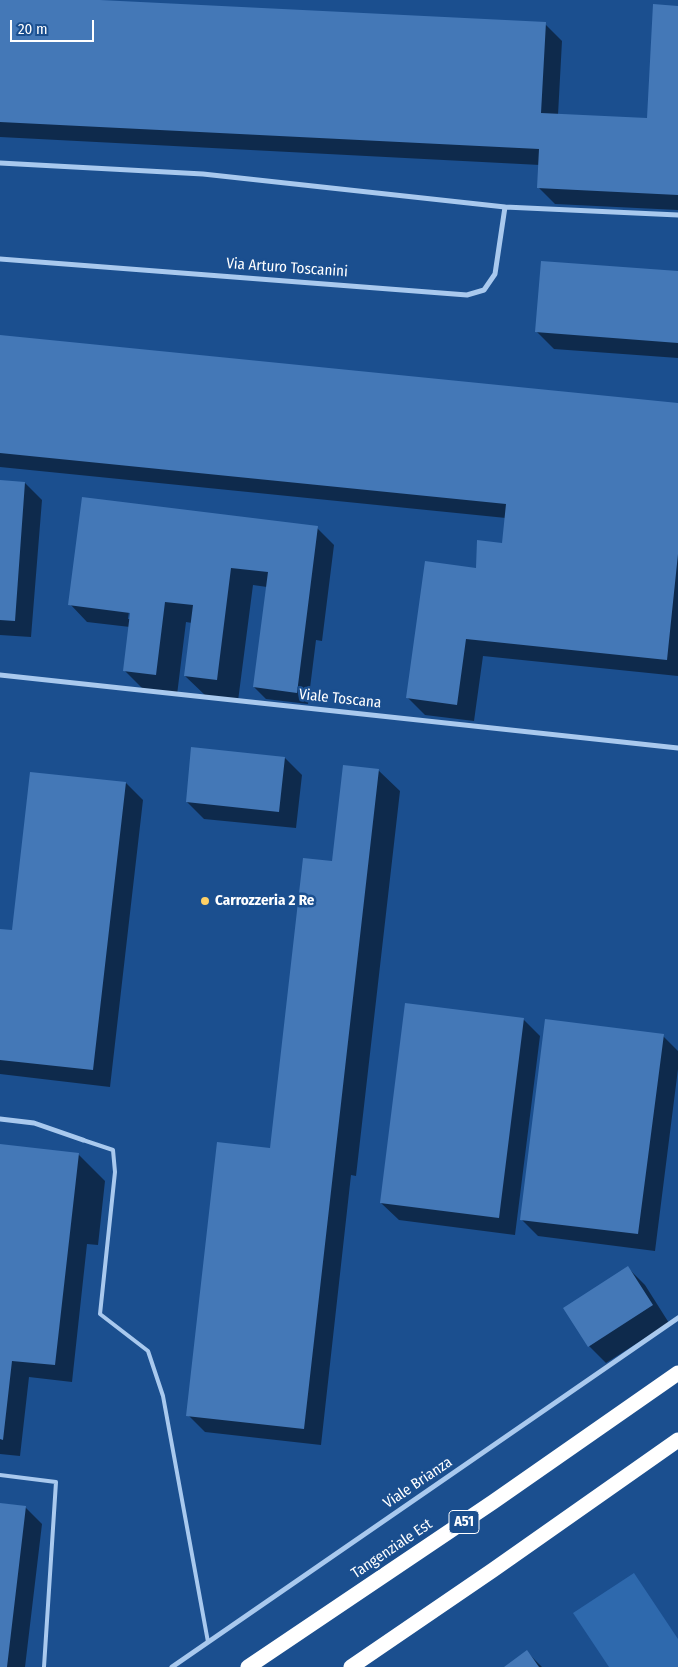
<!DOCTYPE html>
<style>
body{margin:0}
#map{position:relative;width:678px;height:1667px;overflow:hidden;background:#1b4f8f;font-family:"Fira Sans Condensed",sans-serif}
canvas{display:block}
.scale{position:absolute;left:10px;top:20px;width:84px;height:22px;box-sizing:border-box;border:2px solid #fff;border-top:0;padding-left:6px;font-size:15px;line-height:18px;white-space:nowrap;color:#fff;-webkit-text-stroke:4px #1b4f8f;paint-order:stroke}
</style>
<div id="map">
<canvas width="678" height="1667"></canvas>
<div class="scale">20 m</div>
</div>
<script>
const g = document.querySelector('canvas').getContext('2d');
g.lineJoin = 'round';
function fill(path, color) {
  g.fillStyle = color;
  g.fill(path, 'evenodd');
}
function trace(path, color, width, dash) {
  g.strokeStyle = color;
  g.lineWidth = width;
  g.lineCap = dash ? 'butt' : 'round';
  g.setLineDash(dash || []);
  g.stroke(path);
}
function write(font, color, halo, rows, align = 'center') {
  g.font = font + ' "Fira Sans Condensed",sans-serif';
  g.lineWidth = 5;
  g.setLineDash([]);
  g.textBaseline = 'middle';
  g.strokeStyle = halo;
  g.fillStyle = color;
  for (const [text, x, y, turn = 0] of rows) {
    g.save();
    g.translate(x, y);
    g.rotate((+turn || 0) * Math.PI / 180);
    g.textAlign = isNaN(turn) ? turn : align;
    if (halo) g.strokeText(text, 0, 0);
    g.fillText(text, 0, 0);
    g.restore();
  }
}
const green = new Path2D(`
 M 634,1573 L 678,1639 L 678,1667 L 609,1667 L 573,1613 Z`);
const shadow = new Path2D(`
 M 0,0 L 76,0 L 545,24 L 562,41 L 558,115 L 648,120 L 678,7 L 678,210 L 555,204 L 538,187 L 540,165 L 0,137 Z
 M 678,272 L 678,358 L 554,349 L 537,332 Z
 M 0,336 L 678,405 L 678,676 L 483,656 L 474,721 L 425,715 L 408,698 L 477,569 L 504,544 L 506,518 L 0,467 Z
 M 0,482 L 25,483 L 42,500 L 31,637 L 0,635 Z
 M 83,498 L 317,528 L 334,545 L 322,641 L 316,640 L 308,704 L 266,699 L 254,687 L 267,587 L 253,585 L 238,701 L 207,697 L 185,676 L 192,623 L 186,622 L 177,695 L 145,691 L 124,670 L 130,627 L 87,622 L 70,604 ZM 141,518 L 144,518 L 130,619 L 128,619 Z
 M 285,758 L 302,775 L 296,828 L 204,819 L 187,802 Z
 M 378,770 L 400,791 L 356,1176 L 351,1175 L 321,1445 L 205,1432 L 188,1415 L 271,1149 L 333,863 Z
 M 126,783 L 143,800 L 110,1087 L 0,1074 L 0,930 L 13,932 Z
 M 523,1019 L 540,1036 L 515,1235 L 399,1220 L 381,1203 Z
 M 663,1036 L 678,1051 L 678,1069 L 655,1251 L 538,1236 L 521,1219 Z
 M 0,1145 L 78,1154 L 105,1181 L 98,1245 L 87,1244 L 72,1382 L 29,1377 L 20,1456 L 0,1454 Z
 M 628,1268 L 645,1285 L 669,1323 L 606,1363 L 589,1346 L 565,1308 Z
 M 0,1504 L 25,1507 L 42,1524 L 25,1667 L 0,1667 Z
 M 527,1652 L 542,1667 L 506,1667 Z`);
const building = new Path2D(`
 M 0,0 L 100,0 L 546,22 L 541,113 L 647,118 L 653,4 L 678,6 L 678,195 L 537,188 L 539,149 L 0,122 Z
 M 541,261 L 678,271 L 678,343 L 535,332 Z
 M 0,335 L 678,403 L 678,554 L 667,660 L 466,639 L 457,705 L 406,698 L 425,561 L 476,568 L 477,540 L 502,543 L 506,504 L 0,453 Z
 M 0,480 L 25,482 L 15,621 L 0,620 Z
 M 82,497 L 318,526 L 297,693 L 253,687 L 268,572 L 231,568 L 217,680 L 184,676 L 193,605 L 165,602 L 156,675 L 123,671 L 130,613 L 68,605 Z
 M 191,747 L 285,757 L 279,812 L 186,802 Z
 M 343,765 L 379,769 L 304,1429 L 186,1416 L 217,1142 L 270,1148 L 303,858 L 332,861 Z
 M 30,772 L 126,782 L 93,1070 L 0,1060 L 0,929 L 12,930 Z
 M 405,1003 L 524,1018 L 499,1218 L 380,1203 Z
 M 545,1019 L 664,1034 L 638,1234 L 520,1220 Z
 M 0,1144 L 79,1153 L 55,1365 L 12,1361 L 3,1440 L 0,1439 Z
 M 628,1266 L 653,1305 L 588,1347 L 563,1308 Z
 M 0,1503 L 26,1506 L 7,1667 L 0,1667 Z
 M 527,1650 L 539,1667 L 504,1667 Z`);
const service = new Path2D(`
 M 83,1140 L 113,1150 L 115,1172 L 100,1314 L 148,1351 L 163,1396 L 208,1642
 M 0,1475 L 56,1482 L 44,1667`);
const minor = new Path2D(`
 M 0,163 L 203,174 L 505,207 L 678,215
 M 0,259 L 467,295 L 484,290 L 495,274 L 505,207
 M 0,675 L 678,748
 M 0,1119 L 34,1123 L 83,1140
 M 172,1667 L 678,1318`);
const motorway = new Path2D(`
 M 248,1667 L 493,1502 L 678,1373
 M 351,1667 L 493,1570 L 678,1440`);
const markers = [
 [205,901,5,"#ffd166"]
];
const shields = [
 [464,1522,30]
];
const shieldNames = [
 ["A51",464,1522]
];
const streetNames = [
 ["Via Arturo Toscanini",287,268,4],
 ["Viale Toscana",340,699,6],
 ["Viale Brianza",418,1483,-34],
 ["Tangenziale Est",392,1549,-34]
];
const poiNames = [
 ["Carrozzeria 2 Re",215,901]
];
fill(green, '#2e69ad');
fill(shadow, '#0007');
fill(building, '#4478b7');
trace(service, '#a9c9ee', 4);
trace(minor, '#a9c9ee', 5);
trace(motorway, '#fff', 15);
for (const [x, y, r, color] of markers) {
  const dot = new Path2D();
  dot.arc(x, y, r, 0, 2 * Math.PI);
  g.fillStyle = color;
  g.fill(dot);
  trace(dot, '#1b4f8f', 2);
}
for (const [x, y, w] of shields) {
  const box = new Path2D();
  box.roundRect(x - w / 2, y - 11.5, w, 23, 4);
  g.fillStyle = '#1b4f8f';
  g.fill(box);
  trace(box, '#fff', 1);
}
write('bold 14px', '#fff', null, shieldNames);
write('15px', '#fff', '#1b4f8f', streetNames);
write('bold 15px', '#fff', '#1b4f8f', poiNames, 'left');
</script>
